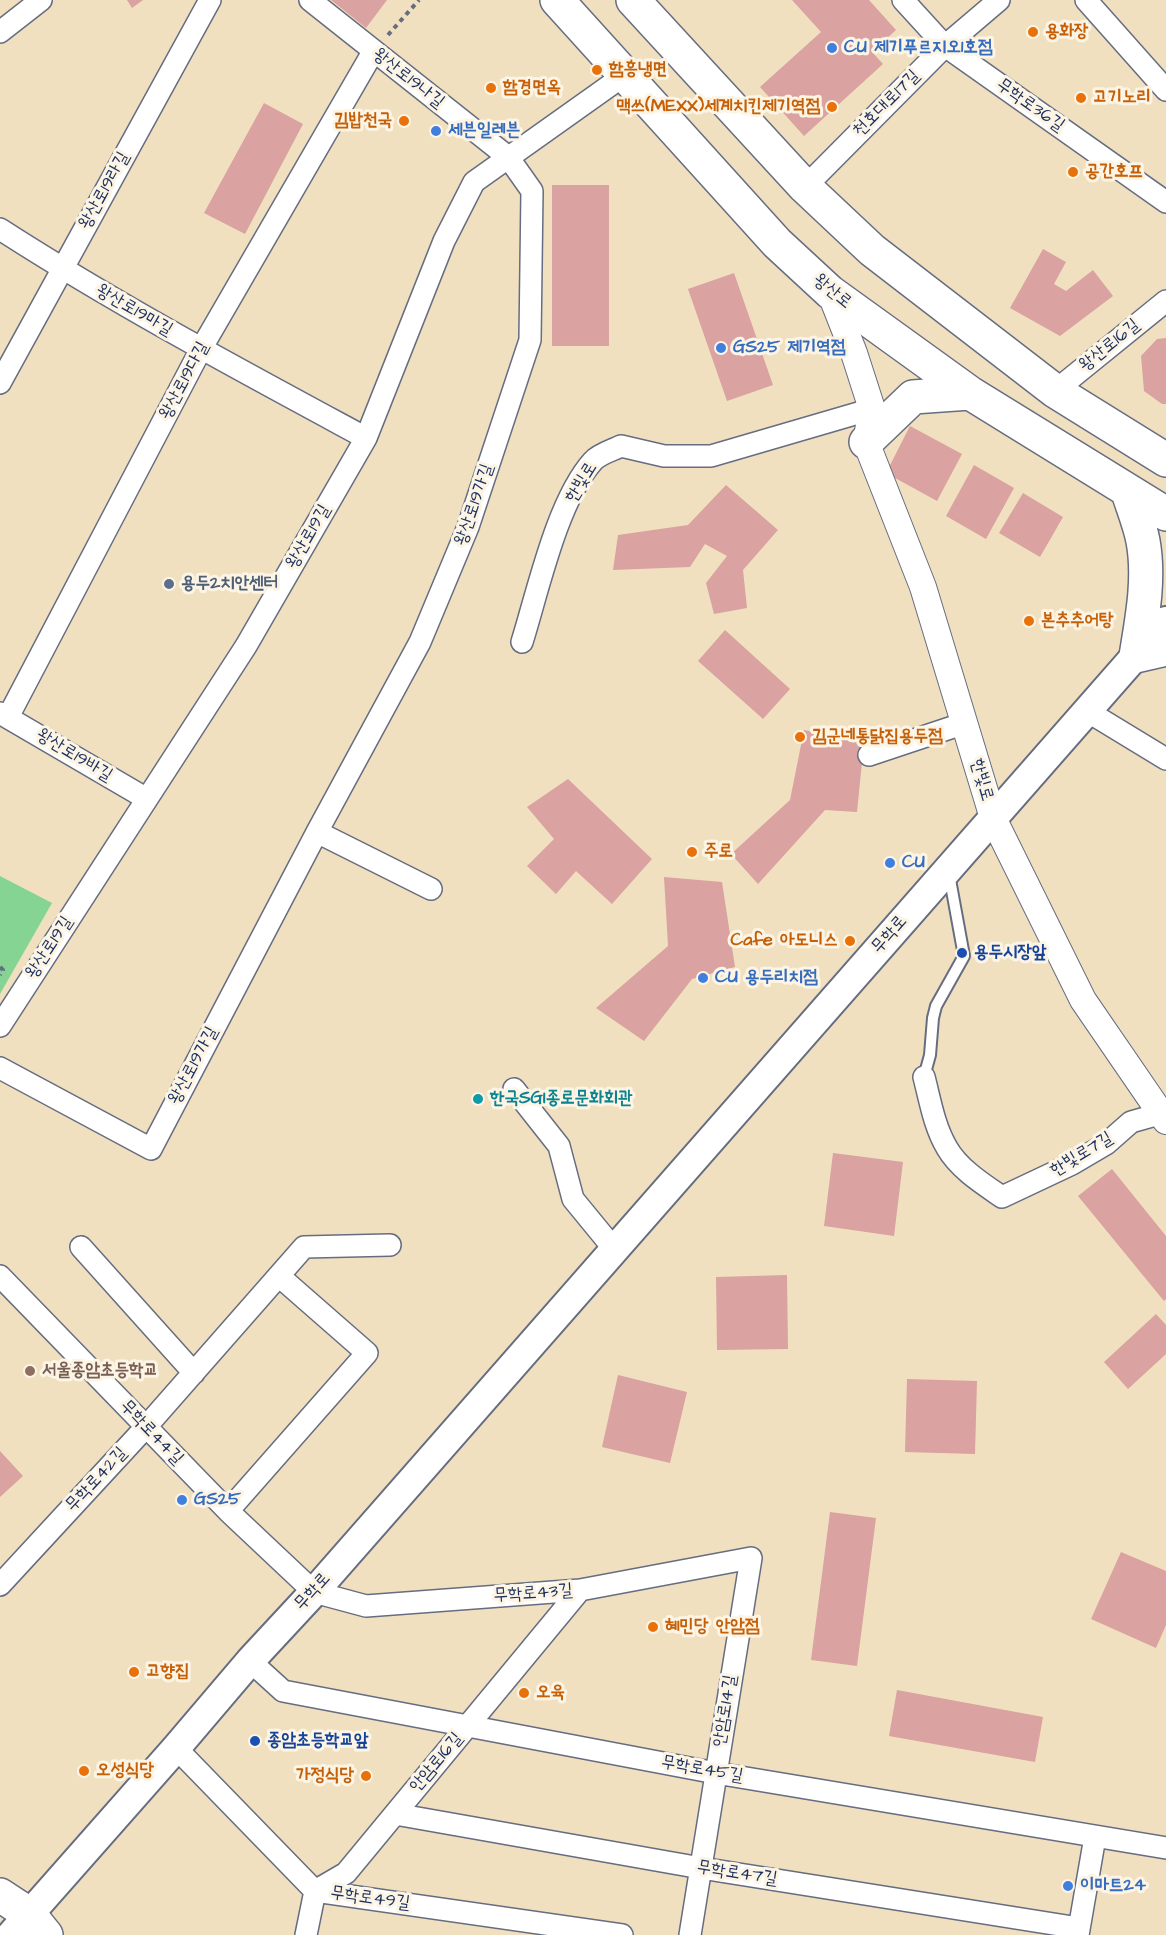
<!DOCTYPE html>
<meta charset="utf-8">
<style>
body{margin:0}
canvas{display:block;background:#f0e0bf}
</style>
<canvas width="1166" height="1935"></canvas>
<script>
const g = document.querySelector('canvas').getContext('2d');
g.lineJoin = 'round';
function fill(path, color) {
  g.fillStyle = color;
  g.fill(path, 'evenodd');
}
function trace(path, color, width, dash) {
  g.strokeStyle = color;
  g.lineWidth = width;
  g.lineCap = dash ? 'butt' : 'round';
  g.setLineDash(dash || []);
  g.stroke(path);
}
function write(font, color, halo, rows, align = 'center') {
  g.font = font + ' "Architects Daughter","Poor Story",sans-serif';
  g.lineWidth = 6;
  g.setLineDash([]);
  g.textBaseline = 'middle';
  g.strokeStyle = halo;
  g.fillStyle = color;
  for (const [text, x, y, turn = 0] of rows) {
    g.save();
    g.translate(x, y);
    g.rotate((+turn || 0) * Math.PI / 180);
    g.textAlign = isNaN(turn) ? turn : align;
    if (halo) g.strokeText(text, 0, 0);
    g.fillText(text, 0, 0);
    g.restore();
  }
}
const green = new Path2D(`
 M 0,876 L 52,903 L 0,994 Z`);
const building = new Path2D(`
 M 127,0 L 143,0 L 132,8 Z
 M 331,0 L 387,0 L 366,28 Z
 M 792,0 L 869,0 L 896,30 L 872,52 L 883,64 L 804,136 L 760,87 L 821,32 Z
 M 264,103 L 303,124 L 245,234 L 204,213 Z
 M 552,185 L 609,185 L 609,346 L 552,346 Z
 M 1043,249 L 1066,262 L 1054,284 L 1066,291 L 1093,270 L 1113,296 L 1060,336 L 1010,308 Z
 M 734,273 L 773,385 L 727,401 L 688,289 Z
 M 1166,338 L 1166,404 L 1162,404 L 1144,391 L 1141,356 L 1157,339 Z
 M 910,426 L 962,454 L 937,501 L 886,473 Z
 M 974,465 L 1014,488 L 986,539 L 946,516 Z
 M 726,485 L 778,530 L 743,570 L 747,608 L 714,614 L 706,583 L 727,556 L 705,544 L 690,567 L 613,570 L 618,535 L 688,525 Z
 M 1023,493 L 1063,517 L 1040,557 L 999,533 Z
 M 725,630 L 790,689 L 763,719 L 698,661 Z
 M 804,730 L 864,742 L 857,812 L 825,810 L 758,884 L 731,854 L 790,800 Z
 M 568,779 L 652,859 L 612,904 L 576,871 L 556,894 L 527,866 L 554,839 L 527,807 Z
 M 664,877 L 722,882 L 735,967 L 692,979 L 644,1041 L 596,1008 L 668,946 Z
 M 833,1153 L 903,1162 L 894,1236 L 824,1226 Z
 M 1112,1169 L 1166,1236 L 1166,1299 L 1164,1301 L 1078,1196 Z
 M 787,1275 L 788,1349 L 717,1350 L 716,1277 Z
 M 1156,1314 L 1166,1325 L 1166,1354 L 1128,1389 L 1104,1362 Z
 M 618,1375 L 687,1392 L 670,1463 L 602,1447 Z
 M 907,1379 L 977,1381 L 975,1454 L 905,1452 Z
 M 0,1451 L 23,1476 L 0,1497 Z
 M 830,1512 L 876,1518 L 857,1666 L 811,1660 Z
 M 1121,1552 L 1166,1571 L 1166,1625 L 1156,1648 L 1091,1619 Z
 M 897,1690 L 1043,1717 L 1035,1762 L 889,1736 Z`);
const path = new Path2D(`
 M 388,35 L 419,0
 M 0,967 L 3,970 L 0,975`);
const service = new Path2D(`
 M 924,1077 L 930,1055 L 933,1018 L 936,1006 L 964,956 L 949,874`);
const minor = new Path2D(`
 M 903,0 L 945,46 L 1166,202
 M 1086,0 L 1166,90
 M 0,32 L 41,0
 M 805,187 L 945,46 L 999,0
 M 0,229 C 118,305 242,371 366,438
 M 0,383 L 210,0
 M 1055,391 L 1166,301
 M 522,642 C 538,591 557,501 593,461 C 599,454 613,450 621,446 L 664,456 L 711,456 L 872,409
 M 1087,711 L 1166,759
 M 0,713 L 147,799
 M 8,717 L 201,349 L 373,52
 M 869,755 L 965,723
 M 317,832 L 431,889
 M 0,1026 L 246,646 L 366,438 L 444,241 L 474,182 L 626,74
 M 0,1068 L 151,1149 L 317,832 L 420,642 L 468,527 L 530,340 L 532,191 L 508,157 L 310,0
 M 924,1077 C 930,1100 934,1126 947,1148 C 959,1169 983,1184 1002,1197 L 1072,1164 L 1106,1144 L 1131,1122 L 1166,1112
 M 514,1089 L 559,1146 L 573,1199 L 614,1249
 M 81,1247 L 194,1373
 M 0,1276 L 228,1511 L 314,1592 L 366,1606 L 580,1590 L 751,1558 L 690,1935
 M 228,1511 L 367,1353 L 279,1276
 M 0,1585 L 145,1428 L 304,1247 L 390,1245
 M 250,1661 L 283,1691 L 716,1773 L 1166,1848
 M 176,1748 L 315,1891 L 622,1935
 M 395,1814 L 701,1868 L 1079,1928
 M 306,1935 L 315,1891 L 346,1873 L 580,1590
 M 1078,1935 L 1095,1837`);
const tertiary = new Path2D(`
 M 830,292 L 854,353 L 872,409 L 866,442 L 923,587 L 993,818 L 1083,1000 L 1166,1121`);
const secondary = new Path2D(`
 M 11,1935 L 176,1748 L 250,1661 L 314,1592 L 1166,621`);
const primary = new Path2D(`
 M 557,0 L 777,243 L 830,292 L 970,393 L 1166,514
 M 633,0 L 805,187 L 872,250 L 1055,391 L 1166,460
 M 866,442 L 913,397 L 970,393
 M 1128,492 C 1133,508 1140,525 1143,541 C 1150,579 1142,619 1136,656 L 1166,649
 M 0,1895 L 29,1914 L 46,1935`);
const markers = [
 [1033,32,6,"#e8710a"],
 [832,48,6,"#3f7fe0"],
 [597,70,6,"#e8710a"],
 [491,88,6,"#e8710a"],
 [1081,98,6,"#e8710a"],
 [832,107,6,"#e8710a"],
 [404,121,6,"#e8710a"],
 [436,131,6,"#3f7fe0"],
 [1073,172,6,"#e8710a"],
 [721,348,6,"#3f7fe0"],
 [169,584,6,"#5c6f8a"],
 [1029,621,6,"#e8710a"],
 [800,737,6,"#e8710a"],
 [692,852,6,"#e8710a"],
 [890,863,6,"#3f7fe0"],
 [850,941,6,"#e8710a"],
 [962,953,6,"#1a4fb4"],
 [703,978,6,"#3f7fe0"],
 [478,1099,6,"#0f9aa8"],
 [30,1371,6,"#8d6e63"],
 [182,1500,6,"#3f7fe0"],
 [653,1627,6,"#e8710a"],
 [134,1672,6,"#e8710a"],
 [524,1693,6,"#e8710a"],
 [255,1741,6,"#1a4fb4"],
 [84,1771,6,"#e8710a"],
 [366,1776,6,"#e8710a"],
 [1068,1886,6,"#3f7fe0"]
];
const foodNames = [
 ["용화장",1045,32],
 ["함흥냉면",609,70],
 ["함경면옥",503,88],
 ["고기노리",1093,98],
 ["맥쓰(MEXX)세계치킨제기역점",820,107,"right"],
 ["김밥천국",392,121,"right"],
 ["공간호프",1085,172],
 ["본추추어탕",1041,621],
 ["김군네통닭집용두점",812,737],
 ["주로",704,852],
 ["Cafe 아도니스",838,941,"right"],
 ["혜민당 안암점",665,1627],
 ["고향집",146,1672],
 ["오육",536,1693],
 ["오성식당",96,1771],
 ["가정식당",354,1776,"right"]
];
const shopNames = [
 ["CU 제기푸르지오1호점",844,48],
 ["세븐일레븐",448,131],
 ["GS25 제기역점",733,348],
 ["CU",902,863],
 ["CU 용두리치점",715,978],
 ["GS25",194,1500],
 ["이마트24",1080,1886]
];
const streetNames = [
 ["왕산로19나길",408,79,38],
 ["천호대로17길",887,104,-45],
 ["무학로36길",1030,106,35],
 ["왕산로19라길",105,191,-61],
 ["왕산로",832,292,39],
 ["왕산로19마길",134,311,30],
 ["왕산로16길",1110,346,-39],
 ["왕산로19다길",185,381,-62],
 ["한빛로",582,483,-58],
 ["왕산로19가길",475,505,-71],
 ["왕산로19길",309,537,-60],
 ["왕산로19바길",74,756,31],
 ["한빛로",981,780,74],
 ["무학로",890,935,-49],
 ["왕산로19길",50,948,-57],
 ["왕산로19가길",194,1066,-62],
 ["한빛로7길",1082,1155,-31],
 ["무학로44길",151,1433,46],
 ["무학로42길",97,1480,-47],
 ["무학로",313,1592,-48],
 ["무학로43길",533,1594,-4],
 ["안암로14길",726,1711,-81],
 ["안암로16길",437,1763,-50],
 ["무학로45길",702,1770,10],
 ["무학로47길",737,1874,9],
 ["무학로49길",370,1899,8]
];
const serviceNames = [
 ["용두2치안센터",181,584]
];
const transitNames = [
 ["용두시장앞",974,953],
 ["종암초등학교앞",267,1741]
];
const cultureNames = [
 ["한국SGI종로문화회관",490,1099]
];
const educationNames = [
 ["서울종암초등학교",42,1371]
];
fill(green, '#85d494');
fill(building, '#daa2a0');
trace(service, '#666d80', 14);
trace(minor, '#666d80', 24);
trace(tertiary, '#666d80', 28);
trace(secondary, '#666d80', 32);
trace(primary, '#666d80', 36);
trace(path, '#666d80', 4, [4.5, 4.5]);
trace(service, '#fff', 10);
trace(minor, '#fff', 21);
trace(tertiary, '#fff', 26);
trace(secondary, '#fff', 28);
trace(primary, '#fff', 33);
for (const [x, y, r, color] of markers) {
  const dot = new Path2D();
  dot.arc(x, y, r, 0, 2 * Math.PI);
  g.fillStyle = color;
  g.fill(dot);
  trace(dot, '#fcf5e5', 2);
}
write('bold 18px', '#c56008', '#fcf5e5', foodNames, 'left');
write('bold 18px', '#366cbe', '#fcf5e5', shopNames, 'left');
write('18px', '#1b2f5e', '#fcf5e5', streetNames);
write('bold 18px', '#4e5e75', '#fcf5e5', serviceNames, 'left');
write('bold 18px', '#164399', '#fcf5e5', transitNames, 'left');
write('bold 18px', '#0d838f', '#fcf5e5', cultureNames, 'left');
write('bold 18px', '#785e54', '#fcf5e5', educationNames, 'left');
</script>
